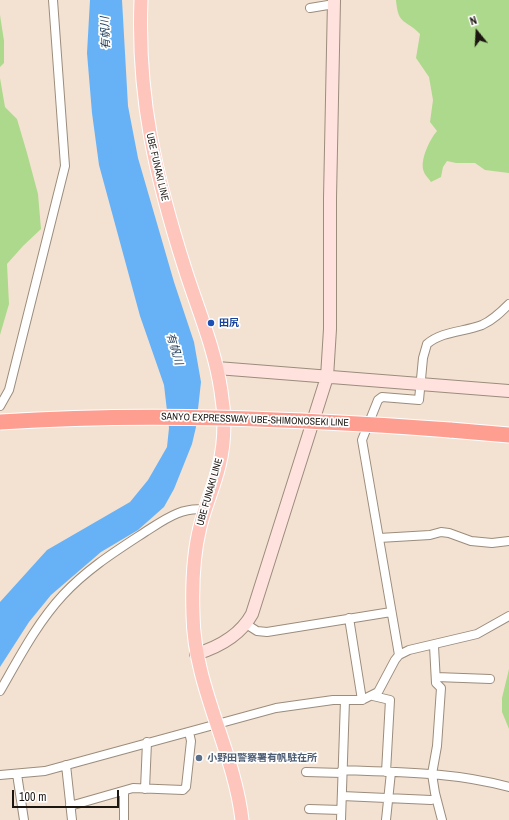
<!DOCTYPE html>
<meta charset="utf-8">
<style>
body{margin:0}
#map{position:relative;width:509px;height:820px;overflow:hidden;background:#f3e2d2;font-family:"Archivo Narrow",sans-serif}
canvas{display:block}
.north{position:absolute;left:457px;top:12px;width:40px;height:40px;-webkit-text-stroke:3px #fff;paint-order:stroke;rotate:342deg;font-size:11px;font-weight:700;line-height:16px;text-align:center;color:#1c1610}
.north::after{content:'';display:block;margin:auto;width:14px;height:18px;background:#1c1610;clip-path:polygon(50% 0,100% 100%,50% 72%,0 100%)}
.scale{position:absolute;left:12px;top:790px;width:107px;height:18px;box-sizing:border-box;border:2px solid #1c1610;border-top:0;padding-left:5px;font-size:12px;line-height:14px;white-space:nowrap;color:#1c1610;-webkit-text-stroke:3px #fff;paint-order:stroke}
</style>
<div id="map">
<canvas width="509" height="820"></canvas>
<div class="north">N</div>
<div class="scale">100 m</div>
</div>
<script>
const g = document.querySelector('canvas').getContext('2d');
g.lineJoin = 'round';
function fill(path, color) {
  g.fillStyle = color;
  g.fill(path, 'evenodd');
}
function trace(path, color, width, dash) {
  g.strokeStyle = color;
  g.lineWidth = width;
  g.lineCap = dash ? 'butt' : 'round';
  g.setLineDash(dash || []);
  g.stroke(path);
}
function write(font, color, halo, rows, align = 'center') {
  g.font = font + ' "Archivo Narrow","Noto Sans JP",sans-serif';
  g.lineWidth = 3.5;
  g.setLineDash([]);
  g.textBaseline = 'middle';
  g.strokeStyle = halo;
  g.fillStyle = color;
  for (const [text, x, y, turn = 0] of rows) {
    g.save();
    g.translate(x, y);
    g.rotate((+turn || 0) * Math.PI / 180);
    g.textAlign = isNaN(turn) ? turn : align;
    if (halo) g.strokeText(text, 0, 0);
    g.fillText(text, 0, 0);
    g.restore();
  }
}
const green = new Path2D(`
 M 396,0 L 509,0 L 509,173 L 485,170 L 475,163 L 456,163 L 447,161 L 443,167 L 441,177 L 431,182 C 429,179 425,175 424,172 C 419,161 430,139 437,131 L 430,122 L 433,100 L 429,77 L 416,58 L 420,34 C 406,19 398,26 396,0 Z
 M 0,15 L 4,41 L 4,63 L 0,67 Z
 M 0,78 L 5,107 L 17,119 L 27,153 L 38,194 L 41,229 L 23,246 L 7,264 L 9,304 L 0,335 Z
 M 509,669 L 509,729 L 502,712 L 502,698 Z`);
const water = new Path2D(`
 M 90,0 L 122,0 L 128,106 L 138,158 L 174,282 L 194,342 L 201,382 L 196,427 L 192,444 L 174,489 L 164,507 L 138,530 L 101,552 L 51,595 L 29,622 L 0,667 L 0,602 L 47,550 L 130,502 L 148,480 L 167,447 L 169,428 L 164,385 L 140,316 L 99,165 L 92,113 L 87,53 Z`);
const street = new Path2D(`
 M 310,8 L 334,4
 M 0,406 L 9,390 L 65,166 L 53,0
 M 379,538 L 430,535 L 441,532 L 449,533 L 471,541 L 492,543 L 509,541
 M 349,618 L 362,700
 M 246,624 L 257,631 L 267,632 L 391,612
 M 434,646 L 436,683 L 441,688 L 437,746 L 432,774 L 435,793 L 442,820
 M 399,655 L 362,440 L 378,400 L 382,397 L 419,400 L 423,358 L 427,344 C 442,331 464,332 482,325 C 493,320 501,312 509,304
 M 436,677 L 490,679
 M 0,691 C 19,658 37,623 63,595 C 87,569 116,551 145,532 C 164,520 182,506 206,510
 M 373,696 L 390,700 L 386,772
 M 66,765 L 72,820
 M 342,770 C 398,772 455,772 509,787
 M 306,772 L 342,773
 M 17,774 L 24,820
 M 0,775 L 45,771 L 276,708 L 333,700 L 362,700 L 378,692 L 395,660 L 399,655 L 409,650 L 477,634 L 509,616
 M 145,789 L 147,742
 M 342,796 L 431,800
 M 70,806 L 133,788 L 183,790 L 186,787 L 191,741 L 189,732
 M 309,809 L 341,810
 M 124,820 L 124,791
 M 341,820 L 345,700
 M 386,820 L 391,772`);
const secondary = new Path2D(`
 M 217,368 L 509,391
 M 196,654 C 219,647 240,636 252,614 L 327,377 L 330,329 L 330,198 L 334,0`);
const primary = new Path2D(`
 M 141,0 C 137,97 156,178 185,269 C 198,310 215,349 221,391 C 225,415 225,442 219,466 C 214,487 205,506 200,527 C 193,555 192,586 193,615 C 194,687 234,750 242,820`);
const highway = new Path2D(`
 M 450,430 L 509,435`);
const highwayBridge = new Path2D(`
 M 0,422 C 150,412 301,419 450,430`);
const markers = [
 [211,323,4,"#1a4fb4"],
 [199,758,4,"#5c6f8a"]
];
const streetNames = [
 ["UBE FUNAKI LINE",157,167,77],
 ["SANYO EXPRESSWAY UBE-SHIMONOSEKI LINE",255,420,2],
 ["UBE FUNAKI LINE",210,492,-74]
];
const transitNames = [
 ["田尻",219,323]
];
const serviceNames = [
 ["小野田警察署有帆駐在所",207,758]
];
const waterNames = [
 ["有帆川",106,33,-92],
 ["有帆川",174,349,74]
];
fill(green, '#add98c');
fill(water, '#67b2f6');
trace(street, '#9b8c7c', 10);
trace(secondary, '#9b8c7c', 14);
trace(primary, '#fff', 15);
trace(highway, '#fff', 17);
trace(street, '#fff', 8);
trace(secondary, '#ffe2de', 12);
trace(primary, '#fec5bd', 13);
trace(highway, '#fe9e91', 15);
trace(highwayBridge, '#fff', 17, []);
trace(highwayBridge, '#fe9e91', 15);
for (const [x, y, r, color] of markers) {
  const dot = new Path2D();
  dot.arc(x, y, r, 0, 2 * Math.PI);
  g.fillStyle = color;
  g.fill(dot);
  trace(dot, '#fff', 1.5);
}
write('10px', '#1c1610', '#fff', streetNames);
write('bold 10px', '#164399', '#fff', transitNames, 'left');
write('bold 10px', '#4e5e75', '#fff', serviceNames, 'left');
write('italic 11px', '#193854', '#fff', waterNames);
</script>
